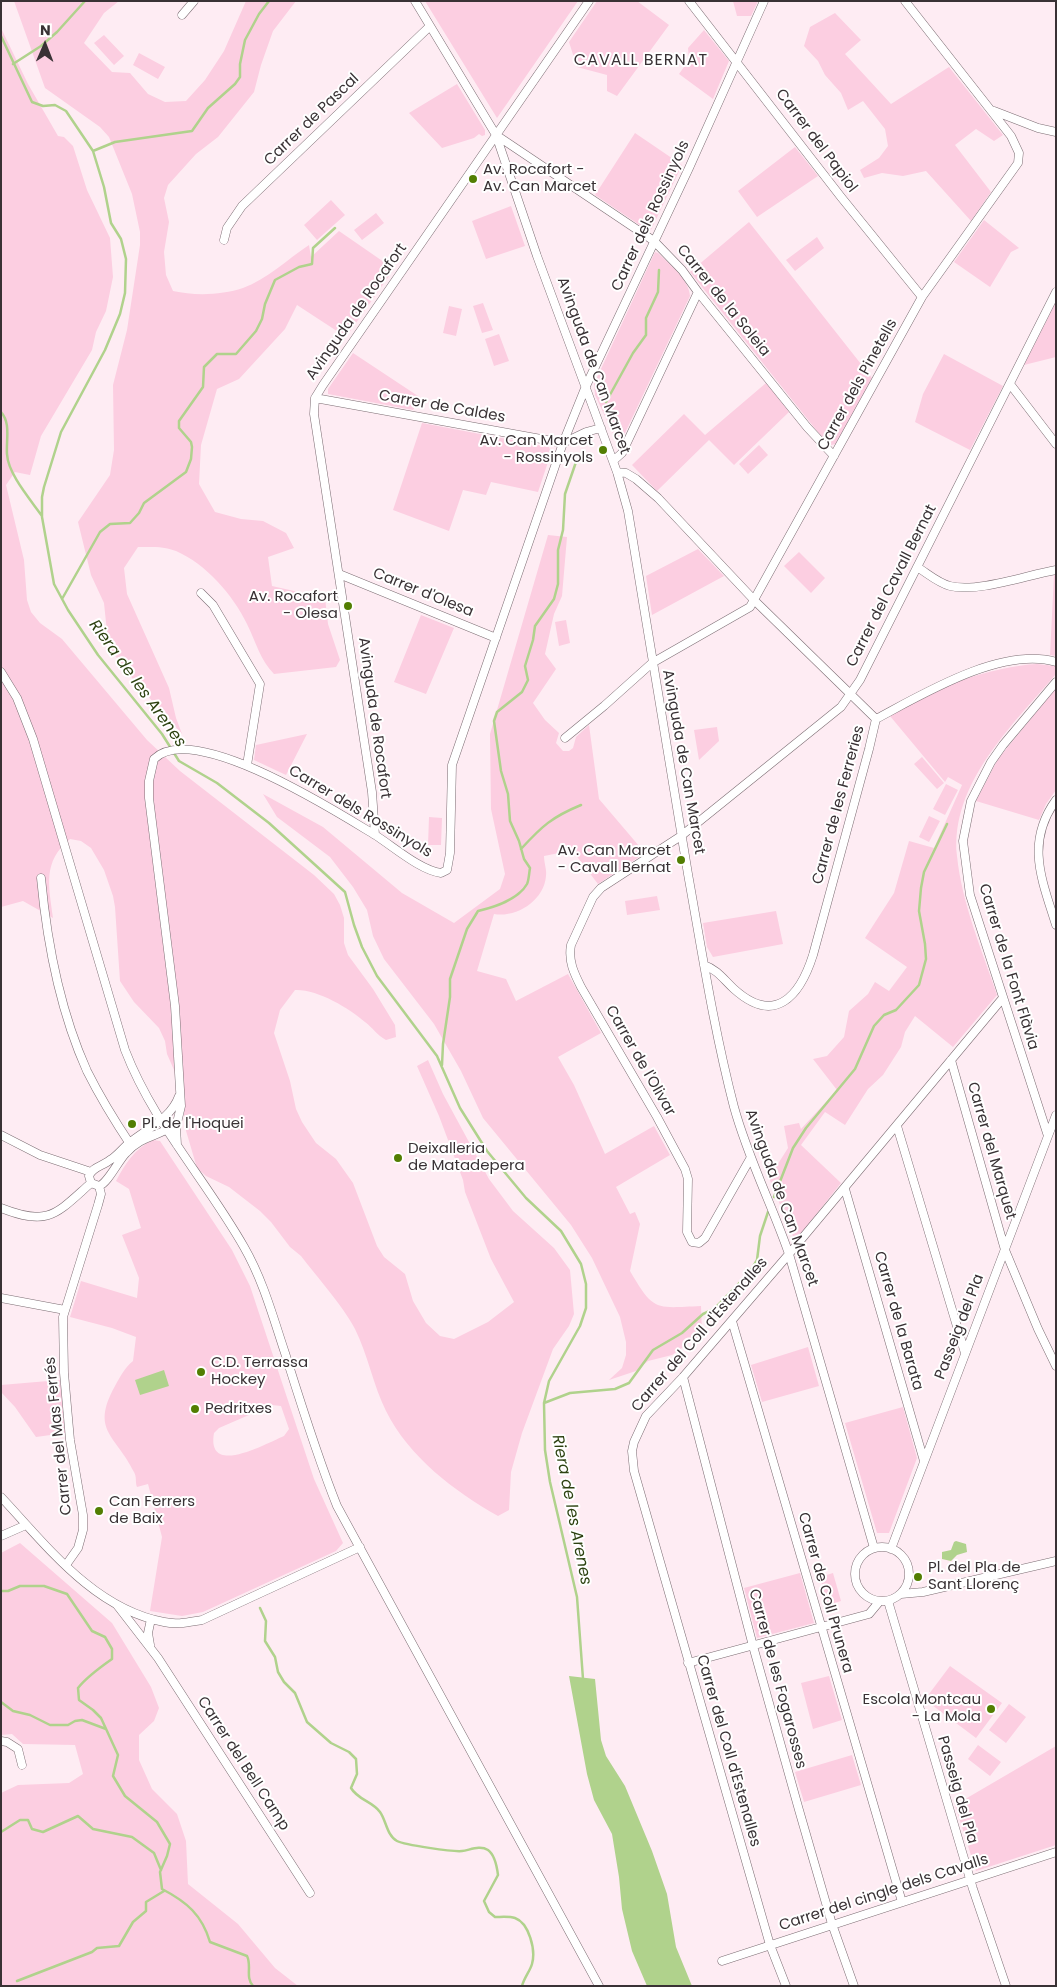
<!DOCTYPE html>
<meta charset="utf-8">
<style>
body{margin:0}
#map{position:relative;width:1057px;height:1987px;overflow:hidden;background:#feecf3;font-family:Poppins,sans-serif}
canvas{display:block}
.frame{position:absolute;inset:0;border:2px solid #393235;pointer-events:none}
.north{position:absolute;left:20px;top:20px;width:50px;height:50px;-webkit-text-stroke:4px #fff;paint-order:stroke;rotate:1deg;font-size:14px;font-weight:700;line-height:20px;text-align:center;color:#393235}
.north::after{content:'';display:block;margin:auto;width:18px;height:22px;background:#393235;clip-path:polygon(50% 0,100% 100%,50% 72%,0 100%)}
</style>
<div id="map">
<canvas width="1057" height="1987"></canvas>
<div class="frame"></div>
<div class="north">N</div>
</div>
<script>
const g = document.querySelector('canvas').getContext('2d');
g.lineJoin = 'round';
function fill(path, color) {
  g.fillStyle = color;
  g.fill(path, 'evenodd');
}
function trace(path, color, width, dash) {
  g.strokeStyle = color;
  g.lineWidth = width;
  g.lineCap = dash ? 'butt' : 'round';
  g.setLineDash(dash || []);
  g.stroke(path);
}
function write(font, color, halo, rows, align = 'center') {
  g.font = font + ' Poppins,sans-serif';
  g.lineWidth = 4;
  g.setLineDash([]);
  g.textBaseline = 'middle';
  g.strokeStyle = halo;
  g.fillStyle = color;
  for (const [text, x, y, turn = 0] of rows) {
    g.save();
    g.translate(x, y);
    g.rotate((+turn || 0) * Math.PI / 180);
    g.textAlign = isNaN(turn) ? turn : align;
    if (halo) g.strokeText(text, 0, 0);
    g.fillText(text, 0, 0);
    g.restore();
  }
}
const green = new Path2D(`
 M 14,1 L 119,1 L 104,13 L 84,43 L 112,72 L 130,73 L 148,94 L 165,102 L 186,101 L 205,80 L 224,51 L 246,1 L 296,1 L 273,31 L 261,65 L 254,92 L 218,137 L 196,154 L 168,185 L 164,198 L 169,222 L 164,252 L 166,275 L 173,291 C 195,296 222,295 243,288 C 267,279 288,259 309,245 L 311,257 L 339,231 L 394,269 L 346,337 L 297,305 L 285,329 L 239,379 L 217,389 L 201,445 L 199,484 L 215,512 L 241,519 L 263,521 L 286,533 L 294,548 L 268,557 L 272,586 L 325,598 L 328,624 L 340,660 L 336,667 L 274,674 C 260,660 256,642 247,624 C 233,595 206,564 176,551 C 164,546 151,547 138,547 L 124,568 L 127,594 L 169,688 L 176,718 L 182,734 L 136,683 L 113,653 L 108,642 L 104,603 L 91,575 L 78,522 L 110,475 L 114,450 L 113,385 L 127,330 L 140,245 L 140,232 L 132,194 L 109,137 L 100,127 L 45,88 Z
 M 425,1 L 578,1 L 497,118 Z
 M 597,1 L 637,1 L 669,25 L 617,96 L 607,91 L 607,75 L 577,67 L 569,42 Z
 M 733,1 L 758,1 L 751,16 L 737,16 Z
 M 835,13 L 861,40 L 845,54 L 891,104 L 949,67 L 1003,135 L 994,141 L 976,129 L 955,145 L 991,192 L 971,221 L 926,171 L 903,176 L 882,173 L 864,178 L 860,170 L 879,158 L 888,146 L 885,129 L 863,101 L 848,110 L 841,93 L 825,75 L 818,61 L 804,46 L 810,27 Z
 M 1,28 L 28,84 L 58,136 L 64,137 L 73,146 L 87,190 L 110,238 L 113,277 L 106,311 L 96,332 L 92,350 L 41,436 L 30,475 L 15,472 L 6,485 L 24,560 L 27,600 L 31,612 L 40,623 L 62,639 L 147,740 L 180,771 L 314,875 L 334,894 L 340,905 L 344,918 L 344,943 L 348,955 L 373,989 L 395,1025 L 396,1037 L 386,1040 C 377,1035 373,1028 365,1022 C 349,1008 317,989 295,990 L 280,1010 L 274,1033 L 290,1081 L 296,1109 L 302,1122 L 316,1143 L 336,1159 L 353,1183 L 377,1246 L 384,1257 L 405,1274 L 413,1301 L 426,1323 L 440,1336 L 454,1339 L 488,1322 L 514,1302 L 491,1259 L 465,1192 L 463,1180 L 439,1116 L 417,1066 L 428,1060 L 443,1094 L 489,1179 L 513,1211 L 554,1248 L 570,1270 L 574,1314 L 569,1326 L 553,1349 L 522,1433 L 511,1472 L 509,1510 L 498,1516 C 454,1491 409,1457 386,1411 C 373,1385 368,1355 355,1329 C 343,1306 317,1277 301,1256 L 290,1247 L 271,1222 L 260,1211 L 229,1187 L 206,1176 L 197,1168 L 184,1124 L 184,1100 L 182,1088 L 167,1054 L 165,1041 L 159,1028 L 134,1002 L 120,981 L 115,907 L 113,896 L 104,870 L 91,848 L 81,841 L 70,839 C 42,862 49,886 53,918 L 23,901 L 1,907 Z
 M 704,30 L 729,61 L 713,99 L 679,74 L 689,60 L 688,48 Z
 M 104,35 L 124,56 L 114,65 L 94,43 Z
 M 139,53 L 165,67 L 158,79 L 133,65 Z
 M 457,84 L 485,130 L 485,135 L 482,136 L 479,134 L 474,138 L 442,148 L 409,113 Z
 M 635,133 L 682,165 L 650,232 L 595,195 Z
 M 795,147 L 818,176 L 757,217 L 738,191 Z
 M 331,200 L 345,215 L 317,240 L 304,225 Z
 M 511,206 L 525,246 L 486,259 L 472,221 Z
 M 376,213 L 384,223 L 362,240 L 354,230 Z
 M 984,220 L 1019,248 L 1011,252 L 990,287 L 954,262 Z
 M 749,222 L 872,378 L 836,444 L 831,445 L 825,441 L 690,272 Z
 M 817,237 L 824,248 L 795,271 L 786,260 Z
 M 655,252 L 658,253 C 669,264 689,279 690,296 L 625,433 L 621,441 L 617,442 L 595,395 L 594,384 Z
 M 1056,302 L 1056,357 L 1024,365 Z
 M 483,303 L 493,330 L 482,333 L 473,306 Z
 M 449,306 L 462,309 L 456,336 L 443,333 Z
 M 499,334 L 509,361 L 494,366 L 485,339 Z
 M 353,353 L 421,398 L 413,410 L 328,394 L 328,389 Z
 M 944,354 L 1003,386 L 970,450 L 915,422 L 923,394 Z
 M 766,383 L 789,412 L 734,465 L 709,440 L 657,491 L 632,465 L 684,414 L 705,435 Z
 M 422,423 L 549,447 L 551,453 L 538,492 L 491,482 L 486,495 L 463,490 L 449,531 L 393,510 Z
 M 759,445 L 768,455 L 748,474 L 739,464 Z
 M 548,535 L 567,537 L 562,596 L 554,614 L 545,654 L 556,669 L 533,703 L 545,720 L 559,733 L 556,743 L 563,751 L 569,751 L 573,748 L 576,737 L 589,725 L 599,799 L 645,853 L 598,884 L 575,854 L 559,853 L 544,856 C 544,863 547,870 546,876 C 544,901 516,918 494,914 L 477,971 L 506,979 L 516,1001 L 568,974 L 601,1033 L 558,1057 L 574,1085 L 605,1154 L 654,1126 L 670,1155 L 616,1187 L 630,1214 L 635,1212 L 640,1224 L 630,1271 C 654,1312 655,1308 701,1306 L 702,1334 L 672,1355 L 648,1361 L 636,1371 L 609,1380 L 622,1368 L 626,1355 L 626,1342 L 620,1317 L 592,1258 L 571,1225 L 483,1118 L 461,1071 L 434,1024 L 384,959 L 373,936 L 367,910 L 353,887 L 330,857 L 277,817 L 263,794 L 323,827 L 402,893 L 454,923 L 500,889 L 505,874 L 491,809 L 490,734 Z
 M 698,549 L 724,576 L 652,615 L 646,576 Z
 M 799,552 L 825,578 L 811,593 L 784,566 Z
 M 1054,575 L 1056,575 L 1056,656 L 1050,655 Z
 M 421,615 L 454,628 L 426,694 L 394,682 Z
 M 566,620 L 570,643 L 559,646 L 555,622 Z
 M 1037,664 L 1055,666 L 1056,674 C 1013,725 950,783 957,856 C 962,904 982,950 997,995 L 953,1047 L 915,1016 L 905,1032 L 901,1047 L 883,1075 L 868,1089 L 845,1125 L 825,1112 L 801,1145 L 841,1183 L 795,1241 L 769,1178 L 788,1148 L 784,1126 L 799,1123 L 801,1129 L 837,1090 L 813,1059 L 827,1056 L 844,1037 L 849,1011 L 868,994 L 875,982 L 889,991 L 907,967 L 865,938 L 894,893 L 909,841 L 934,848 L 962,785 L 948,777 L 945,782 L 890,716 C 923,689 995,666 1037,664 Z
 M 1056,688 L 1056,790 L 1046,804 L 1039,820 L 976,801 L 998,759 Z
 M 717,727 L 719,741 L 699,760 L 694,730 Z
 M 307,734 L 286,775 L 254,760 L 256,745 Z
 M 922,757 L 944,783 L 937,789 L 914,764 Z
 M 946,784 L 958,790 L 945,815 L 933,809 Z
 M 929,816 L 940,821 L 929,842 L 919,837 Z
 M 429,817 L 442,818 L 441,845 L 428,845 Z
 M 657,896 L 660,910 L 627,915 L 625,901 Z
 M 776,911 L 783,944 L 713,957 L 707,947 L 703,923 Z
 M 153,1140 L 160,1141 L 232,1250 L 250,1286 L 314,1479 L 343,1543 L 336,1551 L 203,1612 L 182,1616 L 150,1611 L 162,1537 L 148,1484 L 137,1487 C 135,1482 137,1477 134,1472 C 116,1435 90,1431 115,1386 C 120,1377 125,1367 133,1361 L 136,1337 L 112,1328 L 70,1317 L 81,1281 L 137,1298 L 139,1278 L 122,1235 L 141,1228 L 129,1189 L 116,1181 C 125,1164 135,1148 153,1140 ZM 272,1405 L 281,1406 L 289,1429 L 284,1436 C 267,1443 206,1478 214,1433 L 219,1428 Z
 M 808,1347 L 819,1386 L 762,1402 L 751,1365 Z
 M 60,1380 L 65,1433 L 36,1437 L 15,1407 L 1,1392 L 1,1385 Z
 M 903,1407 L 917,1458 L 889,1533 L 877,1533 L 845,1423 Z
 M 20,1543 L 112,1623 L 151,1687 L 159,1708 L 154,1721 L 139,1735 L 139,1760 L 152,1789 L 177,1814 L 186,1841 L 188,1884 L 238,1924 L 275,1968 L 298,1986 L 1,1986 L 1,1793 L 18,1785 L 69,1783 L 83,1774 L 75,1745 L 23,1744 L 12,1734 L 1,1735 L 1,1553 Z
 M 800,1573 L 814,1623 L 757,1638 L 744,1588 Z
 M 833,1573 L 841,1601 L 828,1605 L 820,1577 Z
 M 950,1666 L 1002,1703 L 976,1738 L 928,1702 L 926,1698 Z
 M 829,1676 L 842,1720 L 813,1729 L 801,1683 Z
 M 1009,1704 L 1026,1717 L 1006,1743 L 989,1730 Z
 M 978,1745 L 1001,1762 L 990,1776 L 968,1759 Z
 M 1056,1746 L 1056,1845 L 976,1871 L 955,1805 Z
 M 852,1755 L 861,1785 L 804,1802 L 795,1772 Z`);
const water = new Path2D(`
 M 164,1370 L 169,1386 L 140,1395 L 135,1380 Z
 M 956,1541 L 966,1544 L 967,1552 L 957,1555 L 951,1561 L 942,1559 L 942,1552 L 951,1550 L 954,1542 Z
 M 569,1676 L 595,1679 L 601,1740 L 606,1756 L 625,1786 L 652,1851 L 667,1894 L 676,1947 L 692,1986 L 647,1986 L 632,1951 L 622,1909 L 619,1877 L 612,1834 L 594,1800 L 587,1774 Z`);
const stream = new Path2D(`
 M 1,36 L 32,102 L 43,106 L 55,105 L 66,111 L 93,151 L 104,187 L 111,223 L 121,239 L 126,259 L 125,293 L 120,314 L 105,350 L 61,432 L 44,487 L 42,497 L 42,517 L 54,584 L 68,610 L 98,655 L 162,734 L 179,761 L 217,783 L 269,823 L 345,892 L 354,925 L 362,947 L 377,976 L 437,1056 L 460,1108 L 487,1151 L 526,1198 L 561,1231 L 581,1264 L 586,1284 L 586,1308 L 580,1326 L 549,1381 L 544,1403 L 545,1450 L 550,1482 L 577,1597 L 583,1679
 M 13,64 L 41,46 L 57,32 L 85,1
 M 93,151 L 115,142 L 192,131 L 208,108 L 235,84 L 240,77 L 240,64 L 245,40 L 259,14 L 269,1
 M 606,402 L 633,353 L 646,335 L 646,318 L 658,292 L 659,270
 M 1,412 C 11,423 6,440 7,454 C 8,474 30,499 42,516
 M 62,599 L 100,532 L 110,524 L 130,523 L 139,513 L 144,503 L 186,472 L 191,459 L 192,447 L 191,442 L 179,428 L 179,421 L 203,387 L 204,367 L 217,354 L 236,354 L 256,331 L 262,319 L 265,304 L 275,280 L 299,267 L 312,264 L 313,248 L 335,228
 M 521,849 C 542,826 552,817 581,805
 M 442,1065 L 443,1044 L 450,997 L 450,979 L 467,929 L 478,911 C 494,907 518,900 527,884 C 529,880 529,873 530,868 L 524,859 L 519,841 L 510,821 L 508,794 L 501,771 L 494,721 L 497,712 L 522,692 L 528,680 L 525,666 L 533,640 L 535,626 L 554,599 L 558,584 L 558,550 L 563,530 L 565,494 L 576,462
 M 774,1197 L 793,1148 L 806,1128 L 855,1069 L 874,1026 L 884,1015 L 896,1010 L 919,985 L 926,959 L 925,944 L 919,911 L 921,888 L 924,872 L 947,824
 M 544,1403 L 570,1393 L 615,1389 L 629,1383 L 653,1350 L 682,1333 L 703,1314 L 714,1309 L 749,1273 L 757,1260 L 760,1236 L 768,1212
 M 1,1591 L 8,1591 L 20,1586 L 44,1586 L 67,1594 L 92,1631 L 105,1637 L 112,1649 L 112,1659 C 102,1666 85,1679 78,1688 L 79,1700 L 93,1710 L 101,1718 L 107,1731 L 118,1755 L 113,1776 L 125,1796 L 157,1822 L 170,1844 L 167,1856 L 160,1872 L 162,1889 C 187,1902 202,1915 210,1942 L 247,1956 C 252,1966 245,1977 253,1986
 M 260,1608 L 266,1621 L 265,1641 L 275,1657 L 278,1672 L 284,1682 L 295,1693 L 307,1722 L 331,1743 L 349,1752 L 356,1759 L 357,1774 L 351,1788 C 358,1800 372,1801 380,1812 C 386,1820 387,1836 397,1841 C 405,1845 453,1852 462,1851 C 470,1850 480,1845 488,1850 C 495,1855 497,1867 498,1875 L 484,1901 L 489,1912 L 495,1917 C 501,1917 509,1916 515,1918 C 529,1923 536,1950 532,1964 C 530,1971 524,1978 522,1986
 M 1,1702 L 13,1711 L 30,1715 L 50,1725 L 68,1725 L 75,1721 L 82,1720 L 106,1729
 M 1,1832 L 20,1820 L 28,1820 L 32,1829 L 43,1832 L 78,1816 L 93,1829 L 132,1837 L 154,1853 L 161,1870
 M 17,1981 L 92,1952 L 97,1948 L 119,1946 L 133,1922 L 146,1911 L 146,1902 L 164,1891`);
const minor = new Path2D(`
 M 415,1 L 496,135 L 537,256 L 617,472 L 628,511 C 647,632 667,753 688,874 C 702,952 714,1030 734,1107 C 748,1158 772,1205 789,1254 L 874,1548
 M 689,1 L 841,197 L 922,297
 M 182,15 L 194,1
 M 994,111 L 1038,128 L 1056,132
 M 496,135 L 654,241 L 682,270 L 698,292 L 807,427 L 834,456
 M 224,240 L 227,228 L 242,206 L 429,27
 M 1010,384 L 1056,444
 M 315,398 L 563,443
 M 563,443 L 586,432 L 601,428
 M 613,461 L 622,453 L 698,292
 M 617,472 L 626,473 L 636,479 L 658,498 L 755,601 L 876,719
 M 917,567 C 927,573 938,583 950,586 C 977,593 1027,575 1056,570
 M 339,574 L 496,638
 M 201,593 L 213,605 L 260,684 L 247,765
 M 1,672 L 17,698 L 33,739 L 125,1050 C 153,1123 206,1180 244,1247 C 263,1280 273,1317 285,1353 C 301,1404 317,1456 337,1506 L 599,1986
 M 876,719 C 923,694 1002,646 1056,662
 M 565,738 L 604,706 L 652,663 L 750,607 L 922,297 L 1018,163 L 1019,153 L 1011,136 L 905,1
 M 1056,800 C 1025,843 1042,880 1056,925
 M 375,835 L 372,792 L 314,414 L 315,398 L 323,385 L 589,1
 M 41,878 C 47,943 60,1011 87,1071 C 100,1097 116,1123 132,1147
 M 704,965 C 718,970 724,980 734,989 C 775,1026 800,996 813,955 L 869,749 L 876,719
 M 951,1060 L 1005,1250 L 1038,1329 L 1056,1366
 M 897,1126 L 965,1353
 M 171,1127 C 156,1137 141,1136 126,1153 C 118,1161 108,1183 99,1186 L 91,1183 L 89,1176 C 92,1167 103,1166 110,1160 C 117,1156 122,1149 128,1144 C 146,1129 171,1119 179,1096
 M 1,1135 L 40,1155 L 91,1172
 M 1048,1136 L 970,895 L 963,841 L 971,801 L 991,762 L 1003,745 L 1056,682
 M 177,1145 L 176,1127 L 181,1106 L 175,1006 L 149,798 L 149,781 L 154,759 C 193,720 337,812 375,835 C 394,847 420,870 441,873 L 447,870 L 450,853 L 452,765 L 563,443 L 586,386 L 689,168 L 764,1
 M 750,1159 L 705,1238 L 699,1243 L 692,1242 L 687,1232 L 688,1179 L 685,1169 L 657,1117 L 581,987 C 574,973 568,961 571,945 L 593,897 L 601,888 L 681,836 L 841,707 L 860,680 L 1056,292
 M 845,1189 L 924,1461
 M 1,1208 C 49,1227 56,1214 91,1183
 M 1,1298 L 65,1310
 M 732,1321 L 902,1902
 M 683,1377 L 753,1646 L 799,1810 L 832,1924 L 854,1986
 M 1,1497 C 47,1546 94,1609 164,1622 C 177,1625 189,1622 202,1620 L 360,1547
 M 1,1536 L 26,1525
 M855 1574a27 27 0 1 1 54 0a27 27 0 1 1-54 0Z
 M 891,1549 L 1056,1115
 M 66,1565 L 78,1548 L 83,1530 L 83,1515 L 70,1440 L 64,1373 L 63,1317 L 98,1205 L 101,1194 L 99,1186
 M 901,1594 L 923,1592 L 1056,1561
 M 888,1601 L 973,1889 L 1006,1986
 M 117,1605 L 158,1658 L 310,1893
 M 150,1645 L 148,1633 L 151,1619
 M 688,1663 L 869,1614 L 879,1602
 M 1,1741 L 7,1742 L 18,1749 L 22,1765
 M 722,1961 L 1056,1852
 M 786,1986 L 770,1945 L 634,1471 L 632,1451 L 634,1442 L 646,1416 L 683,1377 L 789,1254 L 1002,999`);
const markers = [
 [473,179,5,"#527e02"],
 [603,450,5,"#527e02"],
 [348,606,5,"#527e02"],
 [681,860,5,"#527e02"],
 [132,1124,5,"#527e02"],
 [398,1158,5,"#527e02"],
 [201,1372,5,"#527e02"],
 [195,1409,5,"#527e02"],
 [99,1511,5,"#527e02"],
 [918,1577,5,"#527e02"],
 [991,1709,5,"#527e02"]
];
const streetNames = [
 ["Carrer de Pascal",312,120,-44],
 ["Carrer del Papiol",816,141,53],
 ["Carrer dels Rossinyols",651,216,-65],
 ["Carrer de la Soleia",723,301,51],
 ["Avinguda de Rocafort",357,312,-55],
 ["Avinguda de Can Marcet",593,366,70],
 ["Carrer dels Pinetells",858,385,-61],
 ["Carrer de Caldes",442,407,10],
 ["Carrer del Cavall Bernat",892,586,-63],
 ["Carrer d'Olesa",423,593,22],
 ["Avinguda de Rocafort",374,718,82],
 ["Avinguda de Can Marcet",683,762,80],
 ["Carrer de les Ferreries",839,805,-75],
 ["Carrer dels Rossinyols",360,812,31],
 ["Carrer de la Font Flàvia",1008,967,73],
 ["Carrer de l'Olivar",640,1061,60],
 ["Carrer del Marquet",991,1151,74],
 ["Avinguda de Can Marcet",781,1198,70],
 ["Carrer de la Barata",898,1321,74],
 ["Passeig del Pla",960,1327,-69],
 ["Carrer del Coll d'Estenalles",700,1335,-49],
 ["Carrer del Mas Ferrés",59,1436,-96],
 ["Carrer de Coll Prunera",825,1593,74],
 ["Carrer de les Fogarosses",777,1679,75],
 ["Carrer del Coll d'Estenalles",728,1751,74],
 ["Carrer del Bell Camp",243,1764,57],
 ["Passeig del Pla",957,1790,74],
 ["Carrer del cingle dels Cavalls",884,1893,-18]
];
const poiNames = [
 ["Av. Rocafort -",483,170],
 ["Av. Can Marcet",483,187],
 ["Av. Can Marcet",593,441,"right"],
 ["- Rossinyols",593,458,"right"],
 ["Av. Rocafort",338,597,"right"],
 ["- Olesa",338,614,"right"],
 ["Av. Can Marcet",671,851,"right"],
 ["- Cavall Bernat",671,868,"right"],
 ["Pl. de l'Hoquei",142,1124],
 ["Deixalleria",408,1149],
 ["de Matadepera",408,1166],
 ["C.D. Terrassa",211,1363],
 ["Hockey",211,1380],
 ["Pedritxes",205,1409],
 ["Can Ferrers",109,1502],
 ["de Baix",109,1519],
 ["Pl. del Pla de",928,1568],
 ["Sant Llorenç",928,1585],
 ["Escola Montcau",981,1700,"right"],
 ["- La Mola",981,1717,"right"]
];
const neighbourhoodNames = [
 ["CAVALL BERNAT",641,61]
];
const waterNames = [
 ["Riera de les Arenes",137,684,54],
 ["Riera de les Arenes",571,1510,79]
];
fill(green, '#fccee1');
fill(water, '#b0d28c');
trace(stream, '#b0d28c', 2.5);
trace(minor, '#7c6d73', 9);
trace(minor, '#fff', 8);
for (const [x, y, r, color] of markers) {
  const dot = new Path2D();
  dot.arc(x, y, r, 0, 2 * Math.PI);
  g.fillStyle = color;
  g.fill(dot);
  trace(dot, '#fff', 2);
}
write('15px', '#393235', '#fff', streetNames);
write('15px', '#393235', '#fff', poiNames, 'left');
g.letterSpacing = '1px';
write('16px', '#393235', '#fff', neighbourhoodNames);
g.letterSpacing = '0px';
write('italic 16px', '#2d4211', '#fff', waterNames);
</script>
